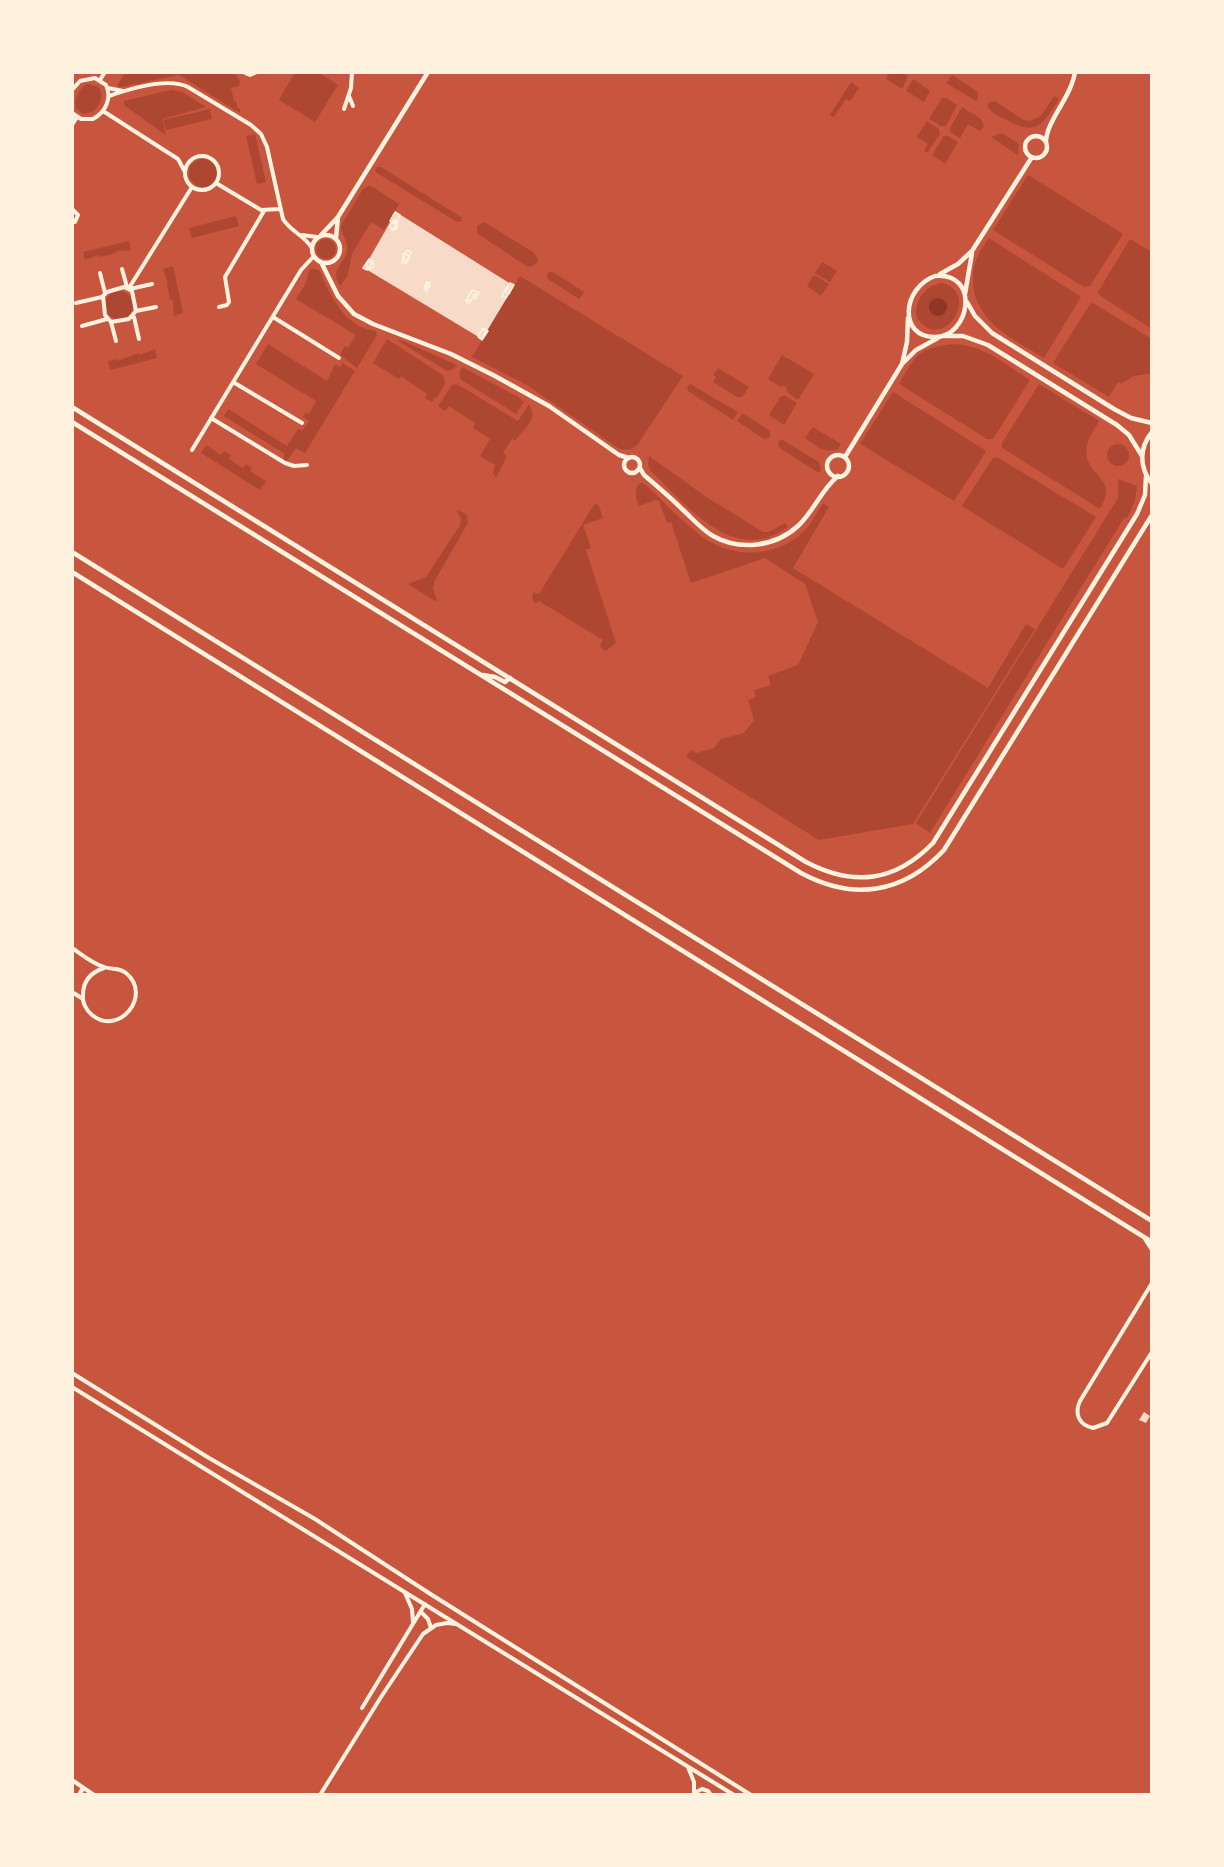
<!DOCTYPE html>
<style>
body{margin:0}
#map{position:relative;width:1224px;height:1867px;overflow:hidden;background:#c8553d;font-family:Quicksand,sans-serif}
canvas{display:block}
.frame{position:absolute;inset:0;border:74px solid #fff3e0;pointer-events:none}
</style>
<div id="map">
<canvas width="1224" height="1867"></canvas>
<div class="frame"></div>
</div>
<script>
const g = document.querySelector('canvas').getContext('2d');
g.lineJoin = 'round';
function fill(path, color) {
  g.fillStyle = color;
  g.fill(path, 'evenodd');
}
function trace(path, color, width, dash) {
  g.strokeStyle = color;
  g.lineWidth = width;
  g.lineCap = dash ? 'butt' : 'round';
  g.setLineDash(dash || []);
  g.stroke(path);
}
const green = new Path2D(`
 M 125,72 L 234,72 L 240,81 L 239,86 L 231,88 L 234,101 L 236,101 L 238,109 L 240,108 L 240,113 L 179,75 L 121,87 L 117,86 Z
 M 295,72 L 318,72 L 338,85 L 315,122 L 279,100 Z
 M 890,72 L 902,72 L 908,76 L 902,89 L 886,79 Z
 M 952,75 L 978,92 L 978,99 L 976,101 L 946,83 Z
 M 913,79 L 929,90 L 929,93 L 924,102 L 906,91 Z
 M 851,82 L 859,88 L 850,101 L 846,99 L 834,117 L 830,115 Z
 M 87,84 L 97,86 C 105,94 101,103 94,111 L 84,114 C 69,108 76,91 87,84 Z
 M 171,90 L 182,92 L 206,107 L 162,119 L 166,135 L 124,105 L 124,101 Z
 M 1054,96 L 1059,99 C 1043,124 1037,137 1006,120 C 999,116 991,113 987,106 L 989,102 L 995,101 L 1023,120 L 1030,121 L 1041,116 Z
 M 942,98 L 946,98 L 957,105 L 946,126 L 941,126 L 929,119 Z
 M 962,107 L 981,119 L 984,126 L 980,131 L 968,124 L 960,138 L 950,132 L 950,128 Z
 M 210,109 L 212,119 L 166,130 L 163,120 Z
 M 927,121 L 939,129 L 940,134 L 927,153 L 924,151 L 928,144 L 917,137 Z
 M 1002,133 L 1019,144 L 1018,155 L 991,137 Z
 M 255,134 L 266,182 L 257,184 L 246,136 Z
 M 944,136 L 948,136 L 958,142 L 945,164 L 932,155 Z
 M189 173a14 14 0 1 1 28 0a14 14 0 1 1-28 0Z
 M 377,167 L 381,167 L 461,217 L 462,221 L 457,222 L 377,173 L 375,170 Z
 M 1028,175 L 1123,234 L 1090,286 L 1084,287 L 993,230 Z
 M 368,186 L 373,187 L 399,204 L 384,230 L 371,222 L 352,254 L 347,277 L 340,286 C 329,267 345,266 347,250 C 348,242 342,235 341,226 L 363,189 Z
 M 236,216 L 239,226 L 192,238 L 189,228 Z
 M 484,222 L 533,252 L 538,259 L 537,263 L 530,267 L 526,266 L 478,234 L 477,226 Z
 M 989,238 L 1081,297 L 1044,358 C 1014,339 978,325 973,285 C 973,276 973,266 977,258 C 980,251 985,244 989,238 Z
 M316 249a10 10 0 1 1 20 0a10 10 0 1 1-20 0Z
 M 1130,239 L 1152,252 L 1152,329 L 1099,295 L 1098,292 Z
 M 129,241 L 131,250 L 116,251 L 116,253 L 100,257 L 99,255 L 85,260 L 83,252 Z
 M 822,262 L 837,271 L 830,282 L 815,273 Z
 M 173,266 L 183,313 L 174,316 L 173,300 L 170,300 L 167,284 L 168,283 L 163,269 Z
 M 312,268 L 320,271 C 330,296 345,328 376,331 L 377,335 L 357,368 L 340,355 L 345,346 L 348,348 L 356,335 L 296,299 L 306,283 L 309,271 Z
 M 548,272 L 553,272 L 584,292 L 579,299 L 548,279 L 547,277 Z
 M 814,275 L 829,284 L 821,296 L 807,286 Z
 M 520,276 L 683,376 L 638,444 C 633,450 626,451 618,448 L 527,385 L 472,357 Z
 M 942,283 C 982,293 943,355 917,318 C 913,302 925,285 942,283 Z
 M105 305a14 14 0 1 1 28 0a14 14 0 1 1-28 0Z
 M 1093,303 L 1152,339 L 1152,373 L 1134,376 L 1121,384 L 1118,382 L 1109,397 L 1053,363 L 1090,304 Z
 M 387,339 L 444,376 L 445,384 L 437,398 L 435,397 L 432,402 L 425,398 L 427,394 L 401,376 L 399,379 L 373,363 Z
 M 397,340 L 401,340 L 457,365 L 453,369 L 447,371 Z
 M 268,344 L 327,381 L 335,364 L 340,367 L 342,363 L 355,371 L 305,453 L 296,448 L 286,462 L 283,459 L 285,454 L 224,416 L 228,409 L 287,446 L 298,429 L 302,431 L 309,421 L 303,417 L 306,412 L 309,414 L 316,401 L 256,364 Z
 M 954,344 C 983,345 1007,365 1030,380 L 993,439 L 987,439 L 899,384 C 916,354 918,348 954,344 Z
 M 155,349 L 157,358 L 110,370 L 108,361 L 116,359 L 117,361 L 139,353 L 140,355 Z
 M 782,355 L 814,374 L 798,400 L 788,393 L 786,387 L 779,386 L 768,379 Z
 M 462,367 L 520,398 L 524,402 L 516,414 L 460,379 L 459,373 Z
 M 718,368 L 749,387 L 743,396 L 739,398 L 713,382 L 716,377 L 713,375 Z
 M 457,384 L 518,421 L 529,404 C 539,422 523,428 515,441 L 512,439 L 503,453 L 507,456 L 496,478 L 493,473 L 495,465 L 480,456 L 490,439 L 473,428 L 475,423 L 449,406 L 445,411 L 438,406 L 452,385 Z
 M 690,384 L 738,412 L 733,420 L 688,391 L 687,387 Z
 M 1039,384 L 1099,421 C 1095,429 1088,437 1087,446 C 1081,477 1121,475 1100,509 L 1002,448 L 1002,443 Z
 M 893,392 L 985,450 L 985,453 L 954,501 L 860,444 Z
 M 781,396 L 786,396 L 797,403 L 784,425 L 769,415 Z
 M 742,413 L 770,431 L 770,437 L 764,439 L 737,421 Z
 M 813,427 L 841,444 L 838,449 C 824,454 816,446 805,438 Z
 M 781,439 L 819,462 L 821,469 L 819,473 L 780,448 L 778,443 Z
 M1107 455a11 11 0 1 1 22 0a11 11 0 1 1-22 0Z
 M 206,445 L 221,455 L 224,451 L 231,455 L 229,459 L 243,468 L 246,464 L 252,468 L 250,471 L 266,481 L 260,490 L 201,453 Z
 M 649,456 L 705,496 L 763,532 L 769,532 L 785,523 L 788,527 C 733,567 686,504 650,470 L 648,464 Z
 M 997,457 L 1096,517 L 1063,569 L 962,506 L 992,459 Z
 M 1118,479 L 1137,486 L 1135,500 L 1128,517 L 1124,518 L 930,833 L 916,823 L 1118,498 Z
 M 640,483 L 643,483 C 663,500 680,520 701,536 C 730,558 774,559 802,533 C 811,525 817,513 823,503 L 829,507 L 793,568 L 988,688 L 1026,624 L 1035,629 L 913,824 L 819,840 L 686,757 L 691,750 L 696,753 L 714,748 L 721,739 L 744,733 L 754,720 L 748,700 L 756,697 L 754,690 L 771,685 L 768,676 L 798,665 L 818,622 L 805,584 L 765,558 L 691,583 L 671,522 L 667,523 L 659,501 L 656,500 L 639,506 C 636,499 633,488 640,483 Z
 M 595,503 L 599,506 L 603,518 L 583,525 L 591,548 L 586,550 L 616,643 L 605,651 L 600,646 L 603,640 L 539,601 L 535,604 L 532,598 L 533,592 L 539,594 Z
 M 458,510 L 467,515 L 468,523 L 435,580 L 433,589 L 437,600 L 435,601 L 408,584 L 426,577 L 460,525 L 461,518 L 457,512 Z`);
const water = new Path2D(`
 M929 307a9 9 0 1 1 18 0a9 9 0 1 1-18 0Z`);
const building = new Path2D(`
 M 396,212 L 514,286 L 482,339 L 364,268 Z
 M 1144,1412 L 1150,1416 L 1146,1423 L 1139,1420 Z`);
const path = new Path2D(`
 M 395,212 L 400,215 L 395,224 L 390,221 Z
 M 394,220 L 398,222 L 393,230 L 389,227 Z
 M390.5 226a3.5 3.5 0 1 1 7 0a3.5 3.5 0 1 1-7 0Z
 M 407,250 L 411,252 L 406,261 L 402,259 Z
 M 404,253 L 410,256 L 406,264 L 402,262 L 405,256 L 403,254 Z
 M 369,259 L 373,261 L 367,270 L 363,268 Z
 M366.5 265a3.5 3.5 0 1 1 7 0a3.5 3.5 0 1 1-7 0Z
 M 427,282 L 430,283 L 426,289 L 424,287 Z
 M 510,283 L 514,285 L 509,294 L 505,291 Z
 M 427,284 L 430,286 L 426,291 L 424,289 Z
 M 506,288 L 510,291 L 506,298 L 502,296 Z
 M 472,290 L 479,293 L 478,295 L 475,294 L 471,301 L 467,299 Z
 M 471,293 L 477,297 L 476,299 L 473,297 L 469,304 L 466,301 Z
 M 483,328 L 488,331 L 482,340 L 478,337 Z
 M 482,329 L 486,331 L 482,339 L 478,336 Z`);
const minor = new Path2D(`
 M 243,72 L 250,75 L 257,72
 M 100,80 L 105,72
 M 108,88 L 123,91
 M 72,90 L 80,81 L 95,78 L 106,85 C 112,98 106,112 93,119 L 81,119 L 72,113
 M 109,96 C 129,89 168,77 188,87 L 251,125 L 261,134 L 267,147 L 283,219 C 290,231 304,235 312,248
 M 349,96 L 353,106
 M 344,109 L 351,88 L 352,72
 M 103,111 L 178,159 L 185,172
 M 72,125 L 77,117
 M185 173a17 17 0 1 1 34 0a17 17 0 1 1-34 0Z
 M 216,183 L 261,210 L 280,209
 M 72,209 L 78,215 L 75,222
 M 302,235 L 317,237
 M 122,269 L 127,287
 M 100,273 L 105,293
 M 124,287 L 132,291 L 136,311 L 129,319 L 111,322 L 105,315 L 103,296 L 107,292 Z
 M 129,288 L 192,187
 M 130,289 L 152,284
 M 76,303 L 102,297
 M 219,307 L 227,305 L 229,302 L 225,277 L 264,211
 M 136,311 L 156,307
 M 134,317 L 139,339
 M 273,317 L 339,358
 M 111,322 L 116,341
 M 82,326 L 107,319
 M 233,382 L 302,423
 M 211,418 L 285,463 L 294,466 L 307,465
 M 192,450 L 301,270 L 314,256
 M 72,948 C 81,954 93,964 104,967 C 112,970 119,967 126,973 C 153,995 119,1037 92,1015 C 86,1010 82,1002 83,995 C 83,980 92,972 104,968
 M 72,992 L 83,999
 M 1145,1239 L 1152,1250
 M 1152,1283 L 1080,1401 C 1074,1414 1079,1425 1093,1428 L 1107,1423 L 1152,1352
 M 72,1373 L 209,1458 L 315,1519 L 432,1595 L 751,1795
 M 72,1387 L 734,1795
 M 405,1593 L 412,1609 L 413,1623
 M 421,1612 L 428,1619 L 431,1628
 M 362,1708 L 425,1604
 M 688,1767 L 694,1782 L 694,1795
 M 72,1780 L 94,1795
 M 694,1793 L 702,1789 L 708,1791 L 711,1795
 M 320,1795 L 381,1697 L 423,1634 L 436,1625 L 447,1623 L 456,1624`);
const tertiary = new Path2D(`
 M1025 147a11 11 0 1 1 22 0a11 11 0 1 1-22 0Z
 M 1046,142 C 1046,121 1071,98 1075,72
 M312 249a14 14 0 1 1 28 0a14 14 0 1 1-28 0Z
 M 321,235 L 338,217 L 428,72
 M 336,238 L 338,217
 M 321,262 L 338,296 L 354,314 L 373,324 L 451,354 L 495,376 L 549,406 L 619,455 L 629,458
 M 940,274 L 958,264 L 972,251 L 1032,157
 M 935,276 C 981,272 970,337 935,337 C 898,337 902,288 935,276 Z
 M 965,294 L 972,253
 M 967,302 L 975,316 L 992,333 L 1114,409 L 1131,418 L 1152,423
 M 945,336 L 963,336 L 988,345 L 1117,425 L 1129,435 L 1142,456
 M 902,364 L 916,350 L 938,338
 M 72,407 L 806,862 C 854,887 895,882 933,843 L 1137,514 L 1145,495 L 1146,476
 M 72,422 L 801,873 C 853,901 903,894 944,850 L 1152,515
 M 1152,432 C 1139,448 1139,467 1152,484
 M827 466a11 11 0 1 1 22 0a11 11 0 1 1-22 0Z
 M 845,457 L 902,364 L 907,342 L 908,318
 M624 465a8 8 0 1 1 16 0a8 8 0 1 1-16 0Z
 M 640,468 L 644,475 C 657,486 670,497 682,509 C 692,518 701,529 713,536 C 740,551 775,547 798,526 C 814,511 821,490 838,476
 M 72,552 L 1152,1221
 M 72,572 L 1152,1242
 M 483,675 L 495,677 L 505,682 L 510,678
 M 79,1795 L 83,1788`);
fill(green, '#ae4732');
fill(water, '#8f3625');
fill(building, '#f7dbc8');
trace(path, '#fff3e0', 1.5);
trace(minor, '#fff3e0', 4);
trace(tertiary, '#fff3e0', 4.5);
</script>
